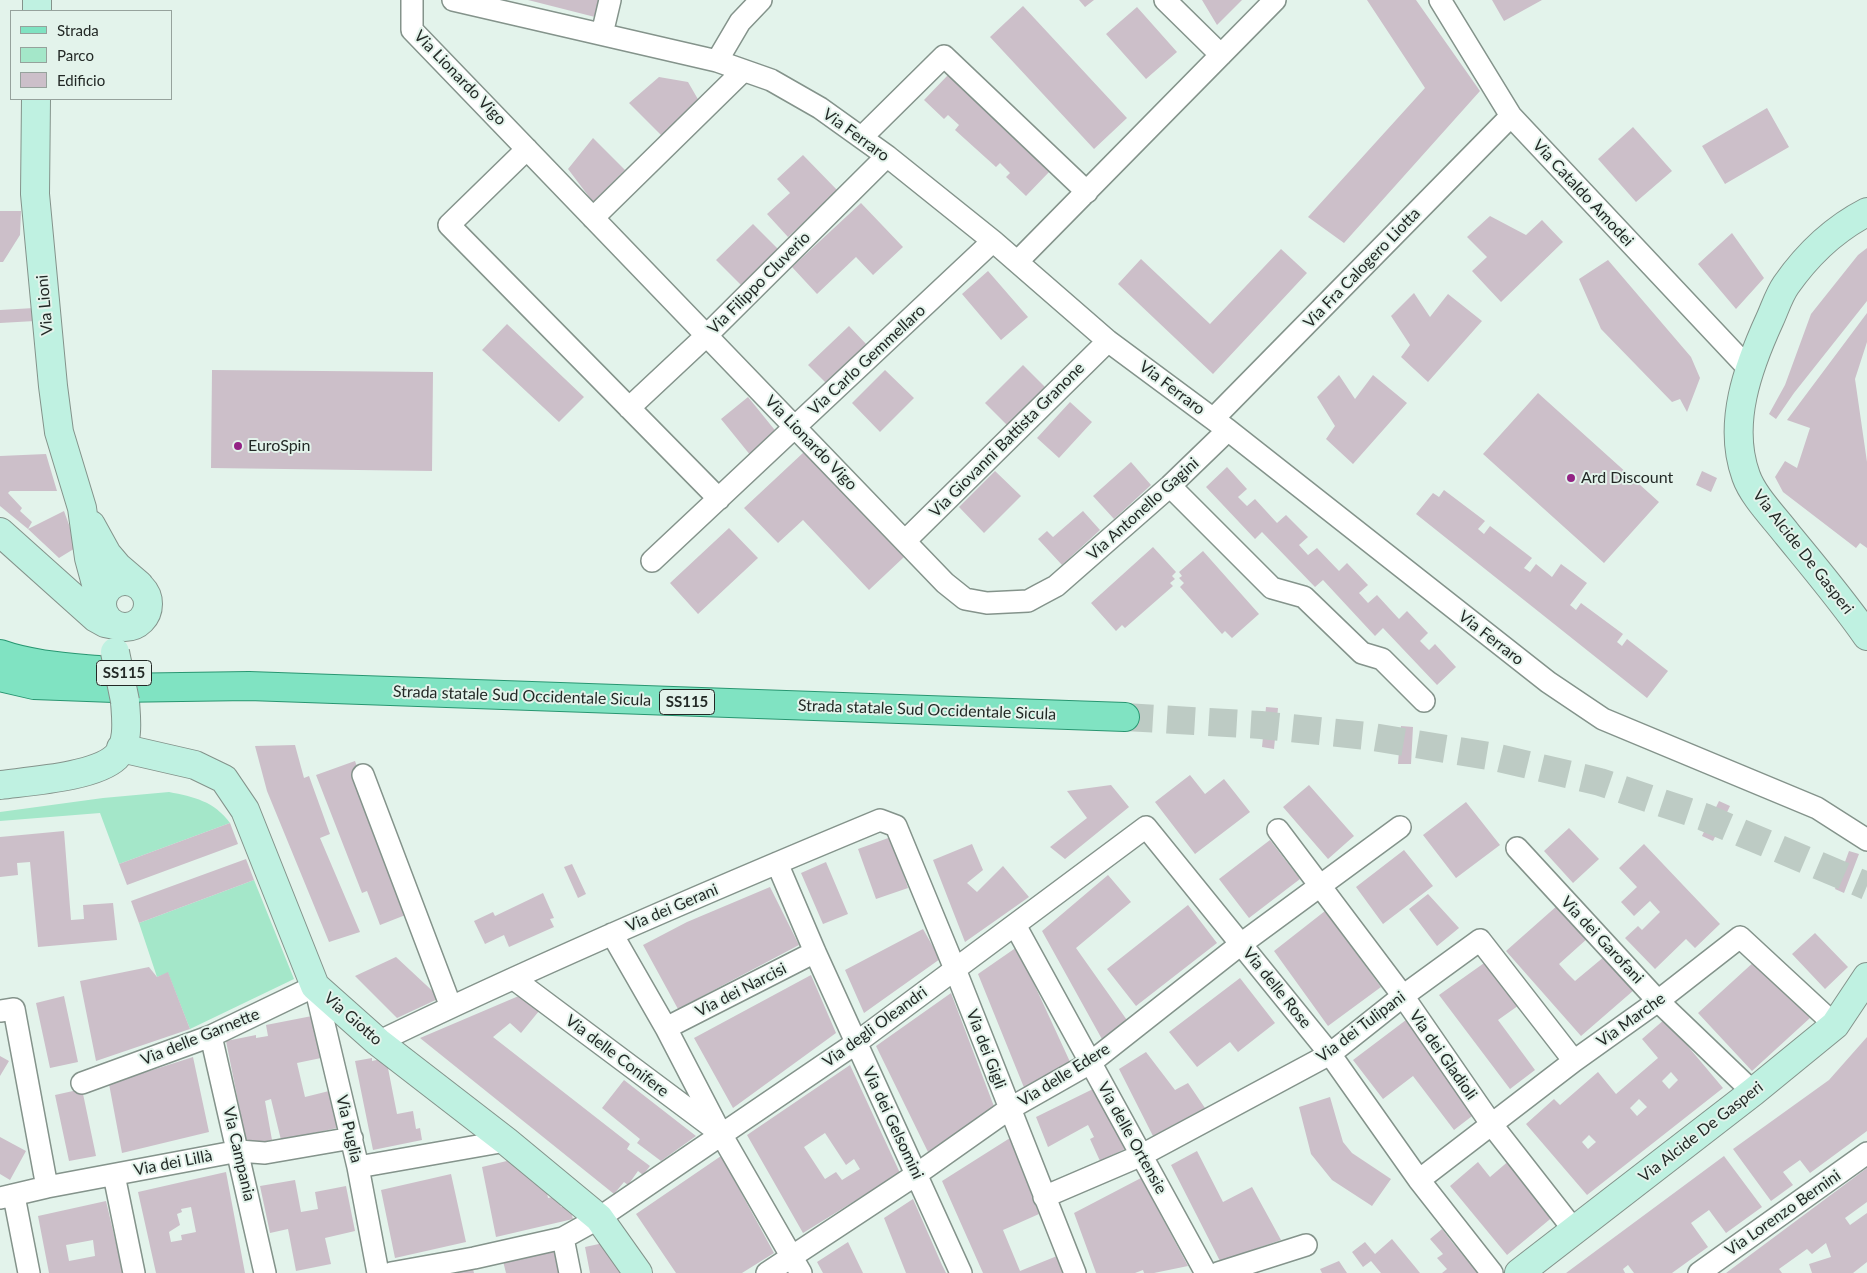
<!DOCTYPE html>
<meta charset="utf-8">
<style>
body{margin:0}
#map{position:relative;width:1867px;height:1273px;overflow:hidden;background:#e3f3eb;font-family:Lato,sans-serif}
canvas{display:block}
.legend{position:absolute;left:10px;top:10px;width:162px;height:90px;box-sizing:border-box;background:#e3f3eb;border:1px solid #96a29c;margin:0;padding:6px 9px;list-style:none;font-size:15px;color:#232926}
.legend li{display:flex;align-items:center;gap:10px;height:25px}
.legend b{width:25px;border:1px solid #96a29c}
</style>
<div id="map">
<canvas width="1867" height="1273"></canvas>
<ul class="legend">
<li><b style="height:6px;background:#80e3c2"></b>Strada</li>
<li><b style="height:14px;background:#a4e7c9"></b>Parco</li>
<li><b style="height:14px;background:#ccbfc9"></b>Edificio</li>
</ul>
</div>
<script>
const g = document.querySelector('canvas').getContext('2d');
g.lineJoin = 'round';
function fill(path, color) {
  g.fillStyle = color;
  g.fill(path, 'evenodd');
}
function trace(path, color, width, dash) {
  g.strokeStyle = color;
  g.lineWidth = width;
  g.lineCap = dash ? 'butt' : 'round';
  g.setLineDash(dash || []);
  g.stroke(path);
}
function write(font, color, halo, rows, align = 'center') {
  g.font = font + ' Lato,sans-serif';
  g.lineWidth = 4;
  g.setLineDash([]);
  g.textBaseline = 'middle';
  g.strokeStyle = halo;
  g.fillStyle = color;
  for (const [text, x, y, turn = 0] of rows) {
    g.save();
    g.translate(x, y);
    g.rotate((+turn || 0) * Math.PI / 180);
    g.textAlign = isNaN(turn) ? turn : align;
    if (halo) g.strokeText(text, 0, 0);
    g.fillText(text, 0, 0);
    g.restore();
  }
}
const green = new Path2D(`
 M 169,792 C 194,797 214,801 230,823 L 119,864 L 100,813 L 0,821 L 0,812 L 103,798 Z
 M 254,880 L 294,979 L 190,1029 L 168,973 L 157,977 L 139,923 Z`);
const building = new Path2D(`
 M 528,0 L 599,0 L 595,17 Z
 M 1079,0 L 1094,0 L 1085,7 Z
 M 1202,0 L 1242,0 L 1217,25 Z
 M 1367,0 L 1416,0 L 1480,91 L 1344,243 L 1308,217 L 1425,88 Z
 M 1492,0 L 1542,0 L 1504,21 Z
 M 1023,6 L 1127,118 L 1094,149 L 990,37 Z
 M 1137,7 L 1177,52 L 1146,79 L 1106,34 Z
 M 948,75 L 1050,171 L 1026,196 L 1006,177 L 1010,173 L 1000,163 L 996,167 L 955,130 L 959,125 L 948,115 L 944,119 L 924,100 Z
 M 659,77 L 688,82 L 699,101 L 663,137 L 629,103 Z
 M 1767,108 L 1789,147 L 1725,184 L 1702,146 Z
 M 1633,127 L 1672,171 L 1636,202 L 1598,159 Z
 M 593,138 L 625,170 L 593,202 L 568,169 Z
 M 803,155 L 838,191 L 788,237 L 767,214 L 790,193 L 777,179 Z
 M 861,203 L 903,247 L 873,275 L 856,257 L 817,294 L 792,267 Z
 M 0,211 L 21,211 L 20,235 L 3,262 L 0,262 Z
 M 1490,216 L 1526,235 L 1542,220 L 1563,242 L 1501,302 L 1472,271 L 1487,257 L 1467,237 Z
 M 753,224 L 779,250 L 742,286 L 716,260 Z
 M 1732,233 L 1764,278 L 1736,309 L 1698,264 Z
 M 1867,248 L 1867,301 L 1794,393 L 1776,419 L 1769,414 L 1785,385 L 1811,314 L 1858,255 Z
 M 1281,249 L 1307,273 L 1213,374 L 1118,284 L 1141,259 L 1210,324 Z
 M 1608,260 L 1691,357 L 1700,378 L 1687,412 L 1680,399 L 1672,402 L 1601,329 L 1579,279 Z
 M 988,271 L 1028,317 L 1001,340 L 962,294 Z
 M 1414,293 L 1430,317 L 1448,294 L 1482,321 L 1428,382 L 1401,357 L 1410,345 L 1391,316 Z
 M 34,308 L 35,321 L 0,323 L 0,310 Z
 M 1867,313 L 1867,342 L 1855,379 L 1867,462 L 1867,548 L 1860,543 L 1856,548 L 1783,492 L 1775,477 L 1785,461 L 1797,468 L 1810,428 L 1787,420 Z
 M 507,324 L 584,397 L 559,422 L 482,350 Z
 M 849,326 L 867,345 L 827,384 L 808,365 Z
 M 1023,365 L 1047,389 L 1009,427 L 985,403 Z
 M 212,370 L 433,372 L 432,471 L 211,468 Z
 M 885,370 L 914,398 L 880,432 L 852,403 Z
 M 1339,375 L 1355,399 L 1373,375 L 1407,403 L 1353,464 L 1326,439 L 1335,426 L 1317,397 Z
 M 1538,393 L 1659,502 L 1604,563 L 1483,454 Z
 M 748,397 L 778,434 L 751,456 L 721,419 Z
 M 1070,402 L 1092,422 L 1059,458 L 1037,438 Z
 M 804,452 L 904,557 L 869,590 L 803,520 L 778,543 L 744,508 Z
 M 46,454 L 57,491 L 10,491 L 8,493 L 22,508 L 20,511 L 32,522 L 28,529 L 0,506 L 0,456 Z
 M 1131,462 L 1151,485 L 1114,519 L 1093,496 Z
 M 1227,467 L 1247,489 L 1238,497 L 1247,506 L 1255,499 L 1277,523 L 1286,515 L 1308,537 L 1299,545 L 1308,555 L 1317,548 L 1339,571 L 1347,563 L 1368,585 L 1359,593 L 1368,603 L 1377,595 L 1399,619 L 1407,611 L 1428,633 L 1420,641 L 1429,650 L 1435,644 L 1456,667 L 1437,685 L 1383,628 L 1375,636 L 1323,580 L 1315,587 L 1262,532 L 1255,539 L 1206,487 Z
 M 995,471 L 1021,496 L 984,533 L 959,507 Z
 M 1702,471 L 1717,478 L 1711,492 L 1696,485 Z
 M 1444,490 L 1485,521 L 1478,529 L 1484,534 L 1490,526 L 1532,558 L 1524,568 L 1530,572 L 1536,564 L 1552,577 L 1561,564 L 1587,583 L 1570,605 L 1576,610 L 1581,603 L 1623,634 L 1617,642 L 1622,646 L 1627,639 L 1668,671 L 1647,698 L 1416,514 L 1433,493 L 1439,497 Z
 M 64,511 L 77,547 L 59,558 L 28,529 Z
 M 1083,511 L 1100,530 L 1062,565 L 1038,539 L 1047,531 L 1053,537 Z
 M 729,528 L 758,558 L 698,614 L 670,583 Z
 M 1153,547 L 1176,572 L 1172,576 L 1175,579 L 1170,583 L 1173,586 L 1125,628 L 1122,625 L 1116,631 L 1091,603 Z
 M 1203,551 L 1259,614 L 1232,638 L 1225,631 L 1222,634 L 1180,587 L 1184,583 L 1179,578 L 1182,576 L 1179,572 Z
 M 1266,707 L 1278,708 L 1274,749 L 1262,747 Z
 M 1401,726 L 1413,727 L 1411,764 L 1398,764 Z
 M 295,745 L 304,778 L 309,776 L 330,834 L 320,838 L 360,932 L 329,942 L 267,791 L 255,746 Z
 M 355,761 L 408,914 L 380,925 L 367,891 L 362,893 L 316,775 Z
 M 1190,775 L 1205,794 L 1224,779 L 1250,812 L 1195,854 L 1155,802 Z
 M 1111,785 L 1129,807 L 1065,859 L 1050,847 L 1087,818 L 1067,791 Z
 M 1309,785 L 1354,836 L 1328,859 L 1283,807 Z
 M 1719,801 L 1730,806 L 1713,841 L 1702,836 Z
 M 1466,802 L 1500,845 L 1456,878 L 1423,835 Z
 M 230,823 L 238,844 L 127,885 L 119,864 Z
 M 1569,828 L 1599,859 L 1573,883 L 1544,851 Z
 M 64,831 L 71,920 L 84,919 L 83,905 L 113,903 L 117,940 L 38,947 L 30,862 L 17,863 L 18,875 L 0,877 L 0,837 Z
 M 891,837 L 908,888 L 876,899 L 858,849 Z
 M 1270,840 L 1300,879 L 1249,918 L 1219,879 Z
 M 972,844 L 983,870 L 967,883 L 977,892 L 1003,866 L 1029,897 L 965,942 L 933,860 Z
 M 1644,844 L 1720,924 L 1695,948 L 1686,939 L 1655,969 L 1625,938 L 1638,926 L 1642,930 L 1660,912 L 1650,901 L 1634,916 L 1621,902 L 1637,887 L 1619,868 Z
 M 1404,850 L 1433,886 L 1383,924 L 1356,887 Z
 M 1849,851 L 1859,854 L 1844,893 L 1835,889 Z
 M 246,859 L 254,880 L 139,923 L 131,901 Z
 M 826,862 L 848,914 L 823,924 L 801,873 Z
 M 572,864 L 586,894 L 578,898 L 564,867 Z
 M 1108,875 L 1131,902 L 1076,948 L 1129,1023 L 1103,1041 L 1042,931 Z
 M 770,887 L 799,945 L 678,1009 L 643,945 L 687,922 Z
 M 543,893 L 554,918 L 550,919 L 554,927 L 509,947 L 504,935 L 485,944 L 474,921 L 493,912 L 495,916 Z
 M 1428,894 L 1459,928 L 1437,946 L 1409,909 Z
 M 1188,905 L 1217,943 L 1136,1006 L 1107,969 Z
 M 1558,905 L 1588,938 L 1559,964 L 1567,973 L 1575,981 L 1605,956 L 1634,990 L 1581,1036 L 1506,951 Z
 M 1325,911 L 1381,987 L 1328,1026 L 1274,951 Z
 M 923,929 L 940,959 L 864,1013 L 845,970 Z
 M 1815,933 L 1848,967 L 1825,989 L 1792,954 Z
 M 1017,947 L 1071,1064 L 1053,1071 L 1025,1090 L 978,974 Z
 M 396,957 L 440,998 L 397,1018 L 355,976 Z
 M 1756,960 L 1810,1018 L 1752,1071 L 1698,1013 Z
 M 1487,961 L 1522,1003 L 1498,1020 L 1535,1070 L 1510,1089 L 1439,995 Z
 M 149,967 L 157,977 L 168,972 L 190,1029 L 96,1061 L 80,981 Z
 M 811,975 L 836,1033 L 733,1108 L 694,1038 Z
 M 1240,978 L 1275,1023 L 1238,1052 L 1230,1042 L 1197,1067 L 1169,1032 Z
 M 951,993 L 995,1109 L 928,1152 L 876,1046 Z
 M 521,995 L 539,1011 L 521,1033 L 510,1023 L 493,1037 L 630,1144 L 627,1149 L 650,1166 L 643,1175 L 638,1171 L 628,1185 L 624,1182 L 614,1194 L 420,1038 Z
 M 64,996 L 78,1062 L 50,1068 L 36,1003 Z
 M 312,1016 L 321,1058 L 297,1063 L 305,1097 L 329,1091 L 337,1128 L 281,1140 L 271,1099 L 265,1101 L 272,1140 L 247,1146 L 226,1041 L 256,1035 L 256,1038 L 268,1036 L 266,1025 Z
 M 1665,1019 L 1723,1088 L 1587,1195 L 1526,1124 L 1554,1099 L 1560,1105 L 1598,1072 L 1616,1094 L 1658,1058 L 1642,1039 ZM 1671,1072 L 1678,1080 L 1669,1089 L 1662,1081 ZM 1639,1099 L 1647,1107 L 1637,1116 L 1630,1108 ZM 1589,1135 L 1596,1142 L 1588,1149 L 1582,1142 Z
 M 1406,1020 L 1476,1113 L 1454,1130 L 1413,1076 L 1383,1099 L 1353,1060 Z
 M 1867,1037 L 1867,1131 L 1810,1173 L 1800,1160 L 1783,1172 L 1793,1185 L 1771,1201 L 1733,1149 L 1829,1080 Z
 M 1146,1052 L 1175,1090 L 1188,1083 L 1205,1108 L 1153,1136 L 1119,1069 Z
 M 0,1056 L 9,1061 L 0,1076 Z
 M 193,1057 L 209,1132 L 122,1153 L 109,1084 Z
 M 372,1058 L 372,1061 L 386,1058 L 397,1114 L 413,1111 L 416,1129 L 420,1128 L 422,1140 L 373,1150 L 355,1061 Z
 M 850,1065 L 900,1173 L 803,1233 L 747,1135 ZM 825,1133 L 846,1165 L 854,1159 L 860,1169 L 842,1180 L 836,1172 L 825,1179 L 804,1147 Z
 M 624,1080 L 696,1136 L 661,1161 L 637,1143 L 640,1139 L 602,1108 Z
 M 82,1089 L 96,1156 L 69,1161 L 55,1095 Z
 M 1093,1089 L 1125,1149 L 1100,1161 L 1090,1139 L 1094,1137 L 1088,1125 L 1048,1147 L 1036,1117 Z
 M 1330,1097 L 1343,1142 L 1352,1153 L 1391,1179 L 1372,1206 L 1332,1180 L 1311,1154 L 1299,1107 Z
 M 0,1137 L 26,1151 L 10,1180 L 0,1174 Z
 M 1010,1138 L 1039,1214 L 1003,1230 L 1020,1271 L 1057,1256 L 1064,1273 L 983,1273 L 942,1181 Z
 M 1197,1151 L 1223,1202 L 1252,1187 L 1281,1240 L 1220,1261 L 1171,1165 Z
 M 721,1156 L 774,1253 L 742,1273 L 676,1273 L 636,1214 Z
 M 1724,1156 L 1762,1207 L 1726,1233 L 1709,1210 L 1691,1223 L 1708,1247 L 1672,1273 L 1634,1273 L 1628,1265 L 1623,1269 L 1625,1273 L 1566,1273 Z
 M 515,1159 L 546,1187 L 548,1198 L 558,1196 L 561,1207 L 569,1205 L 573,1219 L 496,1237 L 482,1167 Z
 M 1511,1159 L 1555,1215 L 1507,1255 L 1450,1186 L 1478,1162 L 1490,1177 Z
 M 1867,1168 L 1867,1202 L 1845,1218 L 1850,1225 L 1867,1213 L 1867,1262 L 1853,1273 L 1812,1273 L 1809,1264 L 1831,1257 L 1826,1243 L 1812,1254 L 1807,1249 L 1779,1269 L 1782,1273 L 1726,1273 Z
 M 226,1172 L 245,1273 L 156,1273 L 138,1192 ZM 191,1207 L 196,1232 L 181,1235 L 182,1240 L 171,1242 L 169,1232 L 180,1225 L 177,1214 L 182,1212 L 181,1209 Z
 M 451,1174 L 466,1242 L 395,1258 L 381,1190 Z
 M 1141,1178 L 1188,1266 L 1154,1273 L 1144,1273 L 1143,1270 L 1135,1273 L 1096,1273 L 1074,1213 Z
 M 295,1180 L 301,1212 L 318,1209 L 315,1192 L 346,1186 L 355,1231 L 325,1238 L 331,1264 L 296,1271 L 288,1229 L 270,1233 L 260,1186 Z
 M 913,1199 L 942,1265 L 946,1273 L 906,1273 L 884,1218 Z
 M 106,1201 L 123,1273 L 49,1273 L 38,1216 ZM 93,1240 L 95,1256 L 69,1261 L 66,1245 Z
 M 1442,1229 L 1452,1242 L 1478,1273 L 1442,1273 L 1447,1269 L 1437,1258 L 1443,1254 L 1430,1239 Z
 M 1392,1239 L 1416,1268 L 1420,1273 L 1381,1273 L 1371,1261 L 1363,1267 L 1352,1252 L 1365,1242 L 1375,1254 Z
 M 608,1242 L 630,1273 L 590,1273 L 585,1247 Z
 M 848,1242 L 863,1273 L 823,1273 L 817,1262 Z
 M 554,1250 L 559,1273 L 506,1273 L 503,1261 Z
 M 1339,1261 L 1347,1273 L 1322,1273 L 1320,1269 Z
 M 473,1269 L 474,1273 L 457,1273 L 457,1272 Z`);
const primaryTunnel = new Path2D(`
 M 1125,717 L 1261,725 L 1367,736 L 1495,757 L 1600,782 L 1704,817 L 1867,886`);
const street = new Path2D(`
 M 412,0 L 412,30 L 945,583 L 965,599 L 987,603 L 1028,601 L 1039,595 L 1056,586 L 1170,486 L 1228,430
 M 453,0 L 717,61 L 771,80 L 820,108 L 887,156 L 993,241 L 1108,341 L 1228,430 L 1548,682 L 1603,719 L 1817,808 L 1867,840
 M 1165,0 L 1221,55
 M 1440,0 L 1511,116 L 1749,369
 M 602,34 L 610,0
 M 717,61 L 740,22 L 761,0
 M 862,137 L 944,56 L 1087,192
 M 527,149 L 449,225 L 719,499
 M 593,218 L 743,71
 M 1018,261 L 1275,0
 M 629,408 L 706,336 L 887,156
 M 1213,419 L 1511,116
 M 1170,486 L 1272,588 L 1304,597 L 1362,653 L 1382,659 L 1424,701
 M 906,540 L 1108,341
 M 652,561 L 993,241
 M 363,775 L 451,1007
 M 1278,830 L 1403,996 L 1492,1125 L 1574,1230
 M 1517,848 L 1658,1001 L 1753,1092
 M 777,863 L 815,952 L 961,1273
 M 1015,925 L 1206,1273
 M 612,934 L 666,1028 L 721,1134 L 801,1273
 M 514,979 L 716,1130
 M 0,1011 L 14,1009 L 47,1187
 M 666,1028 L 815,952
 M 211,1036 L 265,1273
 M 378,1042 C 543,962 711,890 880,820 L 896,826 L 955,969 L 1075,1273
 M 82,1083 L 211,1036 L 315,986 L 358,1167 L 378,1273
 M 358,1167 L 506,1141
 M 114,1175 L 134,1273
 M 1419,1180 L 1574,1061 L 1658,1001 L 1740,937 L 1835,1025
 M 14,1196 L 29,1273
 M 1044,1197 L 1142,1155 L 1330,1054 L 1403,996 L 1480,940 L 1574,1061
 M 0,1198 L 47,1187 L 239,1151 L 265,1153 L 352,1138
 M 563,1238 L 570,1273
 M 391,1273 L 474,1258 L 563,1238 L 599,1218 L 856,1043 L 1146,827 L 1330,1054 L 1419,1180 L 1492,1273
 M 767,1273 L 917,1174 L 1009,1109 L 1090,1063 L 1241,944 L 1400,827
 M 1218,1273 L 1306,1245
 M 1699,1273 L 1867,1153`);
const secondary = new Path2D(`
 M 37,11 L 37,0
 M 36,99 L 35,194 L 53,386 L 59,432 L 82,508 L 89,558 L 102,606
 M 1867,212 C 1834,229 1807,255 1786,285 C 1779,295 1775,308 1770,319 C 1748,367 1727,424 1746,476 C 1753,496 1774,517 1787,534 C 1814,567 1842,600 1867,636
 M 91,525 L 107,554 L 118,567 L 139,585
 M 0,532 L 96,618 L 105,623 L 115,625
 M102 604a23 23 0 1 1 46 0a23 23 0 1 1-46 0Z
 M 121,748 L 195,765 L 224,779 L 245,810 L 315,986 L 378,1042 L 506,1141 L 599,1218 L 638,1273
 M 0,785 C 30,781 95,777 116,757 C 130,743 126,718 125,701
 M 1519,1273 L 1753,1092 L 1835,1025 L 1867,977`);
const primary = new Path2D(`
 M 0,654 C 31,665 65,667 98,670
 M 0,677 L 34,685 L 114,688 L 249,686 L 1125,717`);
const secondaryBridge = new Path2D(`
 M 115,652 L 125,701`);
const markers = [
 [238,446,5,"#932384"],
 [1571,478,5,"#932384"]
];
const shields = [
 [124,673,55],
 [687,702,55]
];
const shieldNames = [
 ["SS115",124,673],
 ["SS115",687,702]
];
const streetNames = [
 ["Via Lionardo Vigo",460,78,46],
 ["Via Ferraro",856,135,36],
 ["Via Cataldo Amodei",1583,193,47],
 ["Via Fra Calogero Liotta",1362,268,-46],
 ["Via Filippo Cluverio",759,283,-45],
 ["Via Lioni",45,305,-95],
 ["Via Carlo Gemmellaro",867,360,-43],
 ["Via Ferraro",1172,388,37],
 ["Via Giovanni Battista Granone",1007,440,-45],
 ["Via Lionardo Vigo",811,443,46],
 ["Via Antonello Gagini",1143,509,-42],
 ["Via Alcide De Gasperi",1803,552,52],
 ["Via Ferraro",1491,638,38],
 ["Strada statale Sud Occidentale Sicula",522,696,2],
 ["Strada statale Sud Occidentale Sicula",927,710,2],
 ["Via dei Gerani",672,908,-23],
 ["Via dei Garofani",1602,940,47],
 ["Via delle Rose",1277,988,51],
 ["Via dei Narcisi",741,990,-27],
 ["Via Giotto",353,1019,41],
 ["Via Marche",1631,1020,-36],
 ["Via degli Oleandri",875,1027,-36],
 ["Via dei Tulipani",1361,1027,-37],
 ["Via delle Garnette",200,1037,-22],
 ["Via dei Gigli",986,1049,69],
 ["Via dei Gladioli",1443,1055,55],
 ["Via delle Conifere",617,1056,37],
 ["Via delle Edere",1064,1075,-32],
 ["Via dei Gelsomini",893,1123,65],
 ["Via Puglia",349,1129,77],
 ["Via Alcide De Gasperi",1701,1132,-38],
 ["Via delle Ortensie",1132,1138,61],
 ["Via Campania",239,1154,77],
 ["Via dei Lillà",173,1163,-11],
 ["Via Lorenzo Bernini",1783,1213,-35]
];
const poiNames = [
 ["EuroSpin",248,446],
 ["Ard Discount",1581,478]
];
fill(green, '#a4e7c9');
fill(building, '#ccbfc9');
trace(primaryTunnel, '#bdcbc4', 28, [28, 14]);
trace(street, '#84938b', 24);
trace(secondary, '#84938b', 30);
trace(primary, '#289671', 30);
trace(street, '#fff', 21);
trace(secondary, '#bff1e1', 28);
trace(primary, '#80e3c2', 28);
trace(secondaryBridge, '#84938b', 30, []);
trace(secondaryBridge, '#bff1e1', 28);
for (const [x, y, r, color] of markers) {
  const dot = new Path2D();
  dot.arc(x, y, r, 0, 2 * Math.PI);
  g.fillStyle = color;
  g.fill(dot);
  trace(dot, '#e3f3eb', 2);
}
for (const [x, y, w] of shields) {
  const box = new Path2D();
  box.roundRect(x - w / 2, y - 12.5, w, 25, 4);
  g.fillStyle = '#e3f3eb';
  g.fill(box);
  trace(box, '#232926', 1);
}
write('bold 15px', '#232926', null, shieldNames);
write('16px', '#232926', '#e3f3eb', streetNames);
write('16px', '#232926', '#e3f3eb', poiNames, 'left');
</script>
